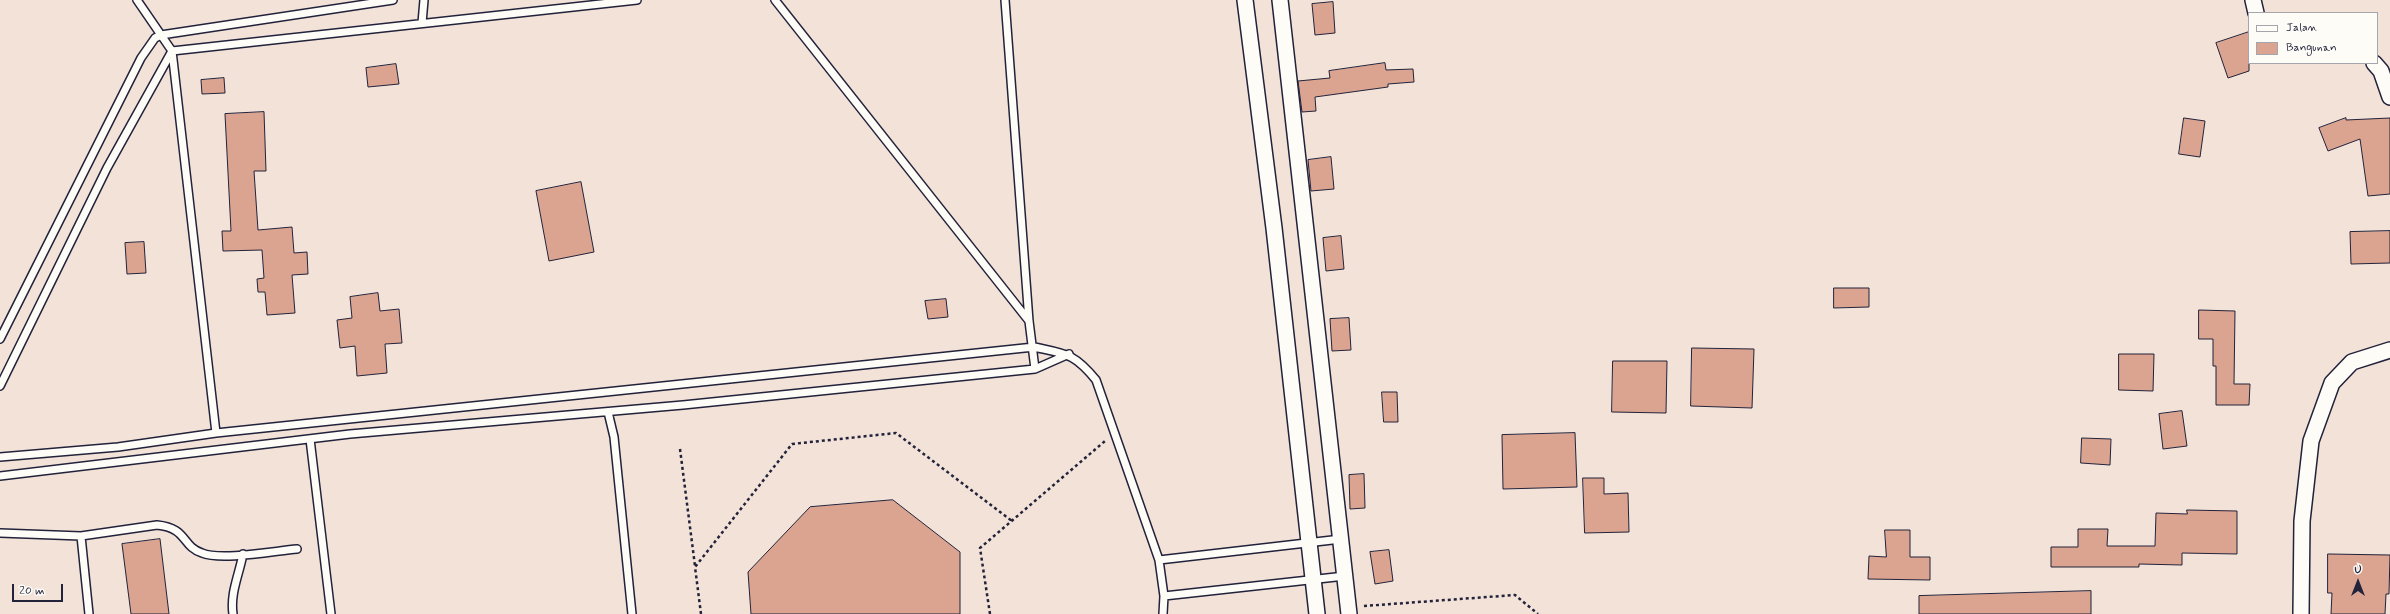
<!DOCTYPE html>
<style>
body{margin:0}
#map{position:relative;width:2390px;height:614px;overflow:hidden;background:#f2e2d8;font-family:Mynerve,sans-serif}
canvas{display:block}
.legend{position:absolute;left:2248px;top:12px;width:130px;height:52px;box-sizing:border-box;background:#fdfcf7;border:1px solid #a5a5ac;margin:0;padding:5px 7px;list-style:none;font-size:12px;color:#22223b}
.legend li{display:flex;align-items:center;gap:8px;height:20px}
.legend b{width:20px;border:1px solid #a5a5ac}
.north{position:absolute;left:2338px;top:562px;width:40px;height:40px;-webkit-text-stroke:3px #fdfcf7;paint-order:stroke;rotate:0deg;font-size:11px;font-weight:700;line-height:16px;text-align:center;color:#22223b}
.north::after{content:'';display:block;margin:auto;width:14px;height:18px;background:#22223b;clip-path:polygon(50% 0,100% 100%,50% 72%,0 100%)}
.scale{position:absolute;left:12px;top:584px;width:51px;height:18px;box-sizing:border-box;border:2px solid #22223b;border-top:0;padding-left:5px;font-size:12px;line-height:14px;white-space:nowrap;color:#22223b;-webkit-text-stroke:3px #fdfcf7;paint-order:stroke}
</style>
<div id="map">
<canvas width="2390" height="614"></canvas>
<ul class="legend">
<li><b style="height:5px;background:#fdfcf7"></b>Jalan</li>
<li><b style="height:11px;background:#daa490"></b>Bangunan</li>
</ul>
<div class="north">U</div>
<div class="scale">20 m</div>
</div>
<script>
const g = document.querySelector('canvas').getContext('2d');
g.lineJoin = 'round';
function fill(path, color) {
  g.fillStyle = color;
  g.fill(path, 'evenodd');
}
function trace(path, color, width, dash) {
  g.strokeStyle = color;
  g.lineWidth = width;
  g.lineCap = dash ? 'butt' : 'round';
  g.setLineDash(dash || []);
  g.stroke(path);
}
const building = new Path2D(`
 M 1333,2 L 1335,33 L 1315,35 L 1312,4 Z
 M 2249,32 L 2249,71 L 2228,78 L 2216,43 Z
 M 1385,63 L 1386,70 L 1413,69 L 1414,82 L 1388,84 L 1388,87 L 1315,97 L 1316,111 L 1302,112 L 1298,81 L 1330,78 L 1329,71 Z
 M 396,64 L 399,84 L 368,87 L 366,68 Z
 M 224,78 L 225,93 L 202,94 L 201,80 Z
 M 264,112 L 266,171 L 254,171 L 258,230 L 292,227 L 294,253 L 307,252 L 308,274 L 292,275 L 295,313 L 267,315 L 265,292 L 258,292 L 257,279 L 264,278 L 262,250 L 223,251 L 222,231 L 231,231 L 225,114 Z
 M 2184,118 L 2205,121 L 2200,157 L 2179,154 Z
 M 2346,118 L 2346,120 L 2390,118 L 2390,194 L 2368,196 L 2360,139 L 2328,151 L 2319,128 Z
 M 1331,157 L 1334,189 L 1311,191 L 1308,160 Z
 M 581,182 L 594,252 L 549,261 L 536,191 Z
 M 2390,231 L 2390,263 L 2351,264 L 2350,232 Z
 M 1341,236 L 1344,269 L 1326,271 L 1323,238 Z
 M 144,242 L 146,273 L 127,274 L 125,243 Z
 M 1834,288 L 1869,288 L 1869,307 L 1834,308 Z
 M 378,293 L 380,311 L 399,309 L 402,343 L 385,344 L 387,373 L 357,376 L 355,346 L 340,348 L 337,320 L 352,318 L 350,297 Z
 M 946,299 L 948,317 L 928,319 L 925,301 Z
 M 2199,310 L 2235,311 L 2234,384 L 2250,384 L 2249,405 L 2216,405 L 2216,366 L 2213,366 L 2213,339 L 2199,339 Z
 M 1349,318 L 1351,350 L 1332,351 L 1330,319 Z
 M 1692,348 L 1754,349 L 1752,408 L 1691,406 Z
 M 2119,354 L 2154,354 L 2153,391 L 2119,390 Z
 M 1613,361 L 1667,361 L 1666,413 L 1612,412 Z
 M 1382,392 L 1397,392 L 1398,422 L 1384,422 Z
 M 2182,411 L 2187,446 L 2163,449 L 2159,414 Z
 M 1575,433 L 1577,487 L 1503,489 L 1502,435 Z
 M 2082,438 L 2111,439 L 2110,465 L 2081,463 Z
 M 1364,474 L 1365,508 L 1350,509 L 1349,475 Z
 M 1583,478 L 1604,478 L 1604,494 L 1628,493 L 1629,532 L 1585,533 Z
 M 893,500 L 960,552 L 960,614 L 751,614 L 748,572 L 810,507 Z
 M 2187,510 L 2237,511 L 2237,554 L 2182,553 L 2182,565 L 2139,564 L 2139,567 L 2051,567 L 2051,547 L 2078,547 L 2078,529 L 2108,529 L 2107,546 L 2155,546 L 2156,513 L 2187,514 Z
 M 1885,530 L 1910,530 L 1910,557 L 1930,557 L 1930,580 L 1868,579 L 1869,556 L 1886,557 Z
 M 160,539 L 169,614 L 131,614 L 122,544 Z
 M 1389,550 L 1393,581 L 1375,584 L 1370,552 Z
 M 2328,554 L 2390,555 L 2389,594 L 2386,594 L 2385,614 L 2331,614 L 2332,593 L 2328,593 Z
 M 2091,591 L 2091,614 L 1919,614 L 1919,596 Z`);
const path = new Path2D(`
 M 680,449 L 695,566
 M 1364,606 L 1515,595 L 1538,614
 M 701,614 L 695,567 L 792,444 L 896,433 L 1012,521
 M 990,614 L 980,548 L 1105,441`);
const service = new Path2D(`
 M 137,0 L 172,51 L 216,433
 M 775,0 L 1029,321
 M 1005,0 L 1029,321 L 1035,369
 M 422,23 L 424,0
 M 0,339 L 141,58 L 155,38 L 161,35 L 393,0
 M 0,386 L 107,168 L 172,51 L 637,0
 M 608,412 L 614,437 L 632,614
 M 310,439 L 331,614
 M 0,457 L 118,447 L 216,433 L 1034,347 C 1066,354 1074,353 1096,380 L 1159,560 L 1164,596 L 1163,614
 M 0,476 L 350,434 L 683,405 L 1035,369 L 1069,354
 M 0,533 L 81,536 L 89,614
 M 81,536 L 157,525 C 188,528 181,546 202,553 C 221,561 274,551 297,549
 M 1159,560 L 1341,539
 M 1164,596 L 1345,576
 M 233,614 C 230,593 239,575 243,554`);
const minor = new Path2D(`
 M 1245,0 L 1274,228 L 1317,614
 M 1280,0 L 1349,614
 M 2253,0 L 2256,13
 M 2374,63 L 2381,71 L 2390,97
 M 2301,614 L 2302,521 L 2311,441 L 2332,383 L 2352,362 L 2390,350`);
fill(building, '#daa490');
trace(building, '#22223b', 1);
trace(service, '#22223b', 10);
trace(minor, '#22223b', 18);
trace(path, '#22223b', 2.5, [3, 3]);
trace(service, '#fdfcf7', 7);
trace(minor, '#fdfcf7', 15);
</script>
